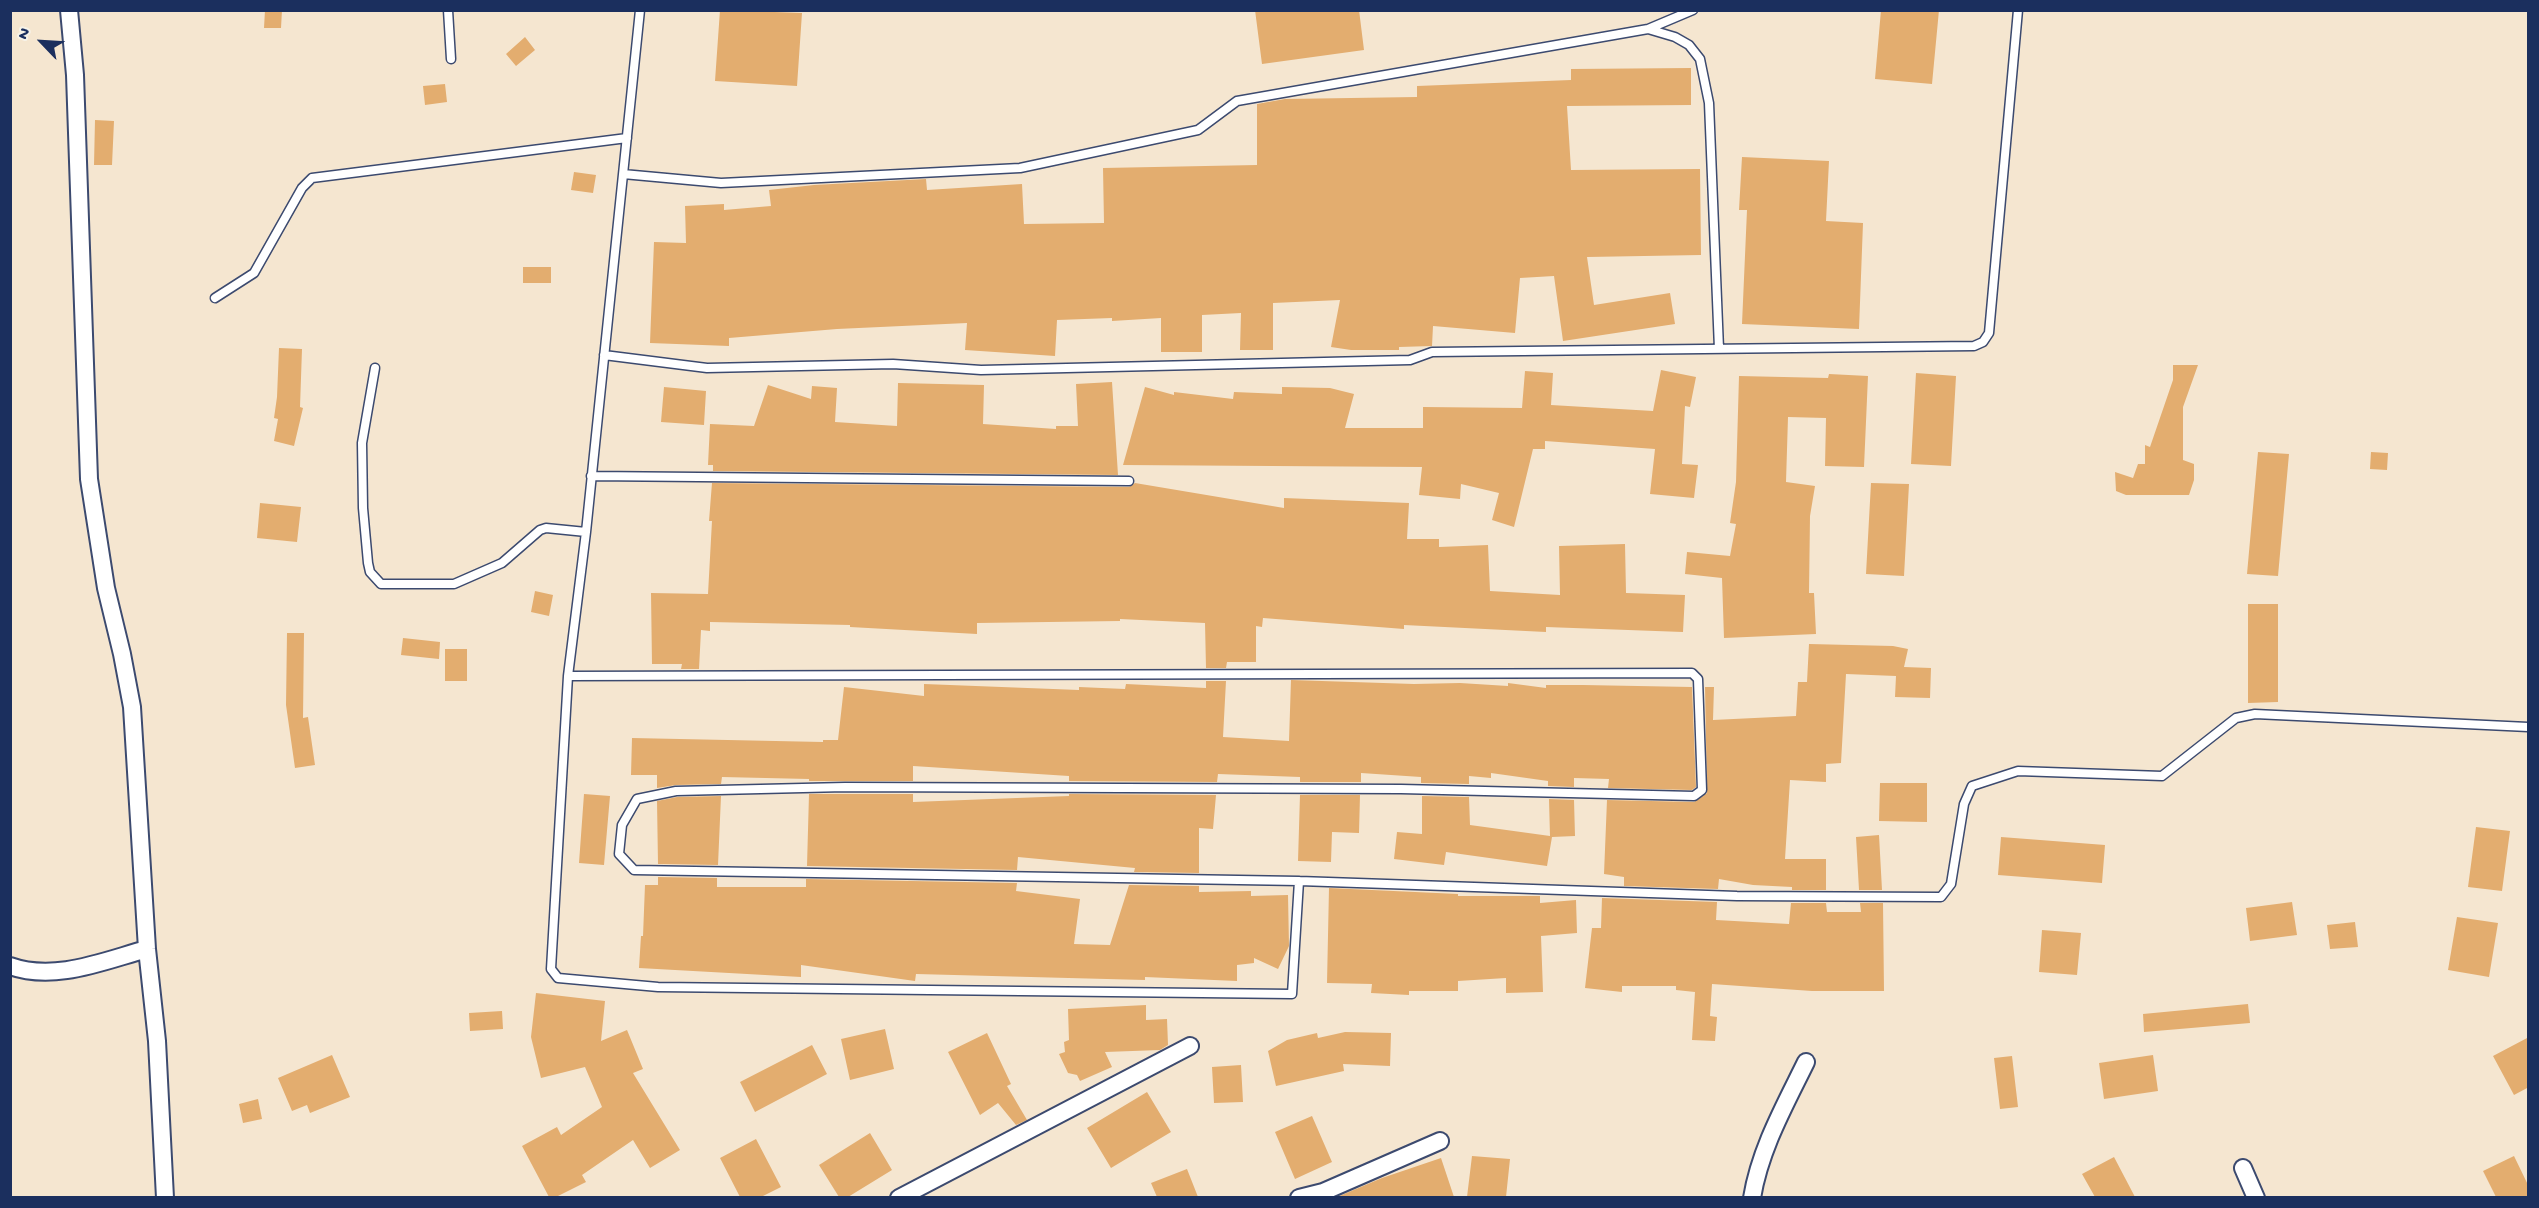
<!DOCTYPE html>
<style>
body{margin:0}
#map{position:relative;width:2539px;height:1208px;overflow:hidden;background:#f5e6d0;font-family:"Gochi Hand",sans-serif}
canvas{display:block}
.frame{position:absolute;inset:0;border:12px solid #1b2f5e;pointer-events:none}
.north{position:absolute;left:12px;top:12px;width:60px;height:60px;-webkit-text-stroke:4px #f7f3e8;paint-order:stroke;rotate:295deg;font-size:16px;font-weight:700;line-height:24px;text-align:center;color:#1b2f5e}
.north::after{content:'';display:block;margin:auto;width:21px;height:27px;background:#1b2f5e;clip-path:polygon(50% 0,100% 100%,50% 72%,0 100%)}
</style>
<div id="map">
<canvas width="2539" height="1208"></canvas>
<div class="frame"></div>
<div class="north">N</div>
</div>
<script>
const g = document.querySelector('canvas').getContext('2d');
g.lineJoin = 'round';
function fill(path, color) {
  g.fillStyle = color;
  g.fill(path, 'evenodd');
}
function trace(path, color, width, dash) {
  g.strokeStyle = color;
  g.lineWidth = width;
  g.lineCap = dash ? 'butt' : 'round';
  g.setLineDash(dash || []);
  g.stroke(path);
}
const building = new Path2D(`
 M 265,10 L 282,10 L 281,28 L 264,28 Z
 M 720,10 L 802,13 L 797,86 L 715,81 Z
 M 1255,10 L 1359,10 L 1364,50 L 1262,64 Z
 M 1881,10 L 1939,10 L 1932,84 L 1875,79 Z
 M 525,37 L 535,50 L 516,66 L 506,54 Z
 M 1691,68 L 1691,105 L 1567,106 L 1571,170 L 1700,169 L 1701,255 L 1587,257 L 1594,305 L 1670,293 L 1675,324 L 1563,341 L 1554,276 L 1520,278 L 1515,333 L 1433,326 L 1432,346 L 1399,347 L 1399,350 L 1351,350 L 1331,347 L 1340,300 L 1273,303 L 1273,350 L 1240,350 L 1241,313 L 1202,315 L 1202,352 L 1161,352 L 1161,318 L 1112,321 L 1112,318 L 1057,320 L 1055,356 L 965,350 L 967,323 L 837,329 L 729,338 L 729,346 L 650,343 L 654,242 L 686,243 L 685,206 L 724,204 L 724,210 L 771,206 L 769,190 L 814,185 L 926,179 L 927,190 L 1022,184 L 1024,224 L 1104,223 L 1103,168 L 1257,165 L 1257,104 L 1285,99 L 1417,97 L 1417,86 L 1571,80 L 1571,69 Z
 M 445,84 L 447,102 L 425,105 L 423,86 Z
 M 95,120 L 114,121 L 112,165 L 94,165 Z
 M 1742,157 L 1829,161 L 1826,221 L 1863,223 L 1859,329 L 1742,324 L 1747,210 L 1739,210 Z
 M 574,172 L 596,175 L 593,193 L 571,190 Z
 M 523,267 L 551,267 L 551,283 L 523,283 Z
 M 279,348 L 302,349 L 300,407 L 303,408 L 294,446 L 274,441 L 278,419 L 274,418 L 277,397 Z
 M 2173,365 L 2198,365 L 2183,407 L 2183,460 L 2194,464 L 2194,480 L 2189,495 L 2126,495 L 2116,491 L 2115,472 L 2133,478 L 2138,464 L 2145,464 L 2145,445 L 2150,447 L 2173,380 Z
 M 1661,370 L 1696,377 L 1690,407 L 1685,406 L 1682,464 L 1698,465 L 1694,498 L 1650,494 L 1655,449 L 1545,441 L 1545,449 L 1533,449 L 1514,527 L 1492,520 L 1499,493 L 1461,484 L 1460,499 L 1419,495 L 1422,467 L 1123,465 L 1145,387 L 1174,395 L 1174,392 L 1233,399 L 1234,392 L 1282,394 L 1282,387 L 1330,388 L 1354,394 L 1345,428 L 1423,428 L 1423,407 L 1522,408 L 1525,371 L 1553,373 L 1551,405 L 1653,411 Z
 M 1916,373 L 1956,376 L 1951,466 L 1911,464 Z
 M 1829,374 L 1868,376 L 1864,467 L 1825,466 L 1826,418 L 1788,417 L 1786,482 L 1815,486 L 1810,516 L 1809,593 L 1814,593 L 1816,634 L 1724,638 L 1722,578 L 1685,574 L 1687,552 L 1730,556 L 1736,524 L 1730,523 L 1736,482 L 1739,376 L 1828,378 Z
 M 1112,382 L 1118,475 L 713,471 L 713,465 L 708,465 L 710,424 L 754,426 L 768,385 L 811,399 L 812,386 L 837,388 L 835,422 L 897,426 L 898,383 L 984,385 L 983,424 L 1056,429 L 1056,426 L 1078,426 L 1076,384 Z
 M 664,387 L 706,391 L 704,425 L 661,422 Z
 M 2258,452 L 2289,454 L 2278,576 L 2247,574 Z
 M 2371,452 L 2388,453 L 2387,470 L 2370,469 Z
 M 712,483 L 1129,487 L 1135,483 L 1284,508 L 1284,498 L 1409,503 L 1407,539 L 1439,539 L 1439,547 L 1488,545 L 1490,591 L 1560,595 L 1559,546 L 1625,544 L 1626,593 L 1685,595 L 1683,632 L 1546,627 L 1546,632 L 1404,625 L 1404,629 L 1263,618 L 1262,627 L 1256,626 L 1256,662 L 1227,662 L 1226,668 L 1206,668 L 1205,623 L 1120,619 L 1120,621 L 977,623 L 977,634 L 850,627 L 850,625 L 710,622 L 710,631 L 701,630 L 699,669 L 681,669 L 682,664 L 652,664 L 651,593 L 708,594 L 712,521 L 709,521 Z
 M 1871,483 L 1909,484 L 1904,576 L 1866,574 Z
 M 260,503 L 301,507 L 297,542 L 257,538 Z
 M 535,591 L 553,595 L 549,616 L 531,612 Z
 M 2248,604 L 2278,604 L 2278,702 L 2248,703 Z
 M 287,633 L 304,633 L 303,718 L 308,717 L 315,765 L 295,768 L 286,705 Z
 M 403,638 L 440,642 L 439,659 L 401,655 Z
 M 1809,644 L 1893,646 L 1908,649 L 1904,667 L 1931,668 L 1930,698 L 1895,697 L 1896,676 L 1846,674 L 1841,763 L 1826,764 L 1826,782 L 1790,780 L 1785,859 L 1826,859 L 1826,890 L 1792,890 L 1792,887 L 1753,885 L 1719,879 L 1718,889 L 1624,886 L 1624,877 L 1604,874 L 1607,800 L 1694,802 L 1707,793 L 1705,687 L 1714,687 L 1713,720 L 1796,716 L 1798,682 L 1807,682 Z
 M 445,649 L 467,649 L 467,681 L 445,681 Z
 M 1291,680 L 1414,684 L 1460,683 L 1508,686 L 1508,683 L 1546,688 L 1546,685 L 1583,685 L 1692,687 L 1696,787 L 1692,790 L 1608,788 L 1609,779 L 1574,778 L 1574,787 L 1548,786 L 1548,781 L 1491,773 L 1491,778 L 1469,776 L 1469,784 L 1421,783 L 1421,777 L 1361,773 L 1361,782 L 1300,782 L 1300,777 L 1218,774 L 1217,782 L 1069,781 L 1069,776 L 913,766 L 913,781 L 809,781 L 809,779 L 722,777 L 721,784 L 676,785 L 657,788 L 657,775 L 631,775 L 632,738 L 823,742 L 823,740 L 838,740 L 844,687 L 924,696 L 924,684 L 1079,690 L 1079,687 L 1125,689 L 1126,684 L 1206,688 L 1206,681 L 1226,681 L 1223,737 L 1289,741 Z
 M 1880,783 L 1927,783 L 1927,822 L 1879,821 Z
 M 584,794 L 610,796 L 604,865 L 579,863 Z
 M 809,794 L 913,794 L 913,802 L 1069,796 L 1069,794 L 1216,795 L 1213,829 L 1199,828 L 1199,873 L 1134,872 L 1135,868 L 1018,857 L 1017,870 L 807,866 Z
 M 1300,795 L 1360,795 L 1359,833 L 1332,832 L 1331,862 L 1298,861 Z
 M 721,796 L 718,865 L 658,864 L 657,801 L 677,797 Z
 M 1422,796 L 1469,797 L 1470,825 L 1550,836 L 1549,799 L 1574,800 L 1575,836 L 1552,837 L 1547,866 L 1446,852 L 1444,865 L 1394,859 L 1397,832 L 1422,834 Z
 M 2476,827 L 2510,831 L 2502,891 L 2468,887 Z
 M 1879,835 L 1882,890 L 1859,890 L 1856,837 Z
 M 2001,837 L 2105,845 L 2102,883 L 1998,875 Z
 M 658,877 L 717,878 L 717,887 L 806,887 L 806,879 L 1017,883 L 1016,891 L 1080,899 L 1074,944 L 1110,945 L 1129,885 L 1199,886 L 1199,892 L 1251,891 L 1251,896 L 1288,895 L 1289,946 L 1278,969 L 1254,958 L 1254,963 L 1237,965 L 1237,981 L 1145,977 L 1145,980 L 916,974 L 915,981 L 801,965 L 801,977 L 639,968 L 641,936 L 643,936 L 645,885 L 658,885 Z
 M 1329,888 L 1458,894 L 1458,896 L 1540,896 L 1540,903 L 1576,900 L 1577,933 L 1541,936 L 1543,992 L 1506,993 L 1506,978 L 1458,981 L 1458,991 L 1409,991 L 1409,995 L 1371,993 L 1372,984 L 1327,983 Z
 M 1602,898 L 1717,902 L 1716,920 L 1789,924 L 1791,903 L 1826,903 L 1827,912 L 1861,912 L 1860,903 L 1883,903 L 1884,991 L 1812,991 L 1712,984 L 1710,1016 L 1717,1017 L 1715,1041 L 1692,1040 L 1695,992 L 1676,990 L 1676,986 L 1622,986 L 1622,992 L 1585,988 L 1592,928 L 1601,928 Z
 M 2292,902 L 2297,935 L 2250,941 L 2246,908 Z
 M 2457,917 L 2498,923 L 2489,977 L 2448,970 Z
 M 2355,922 L 2358,947 L 2330,949 L 2327,925 Z
 M 2042,930 L 2081,933 L 2077,975 L 2039,972 Z
 M 536,993 L 605,1001 L 601,1041 L 627,1030 L 643,1069 L 633,1073 L 680,1150 L 650,1168 L 633,1140 L 582,1175 L 586,1182 L 556,1197 L 549,1197 L 522,1146 L 557,1127 L 561,1135 L 602,1107 L 585,1067 L 541,1078 L 531,1037 Z
 M 2248,1004 L 2250,1023 L 2144,1032 L 2143,1014 Z
 M 1146,1005 L 1146,1020 L 1167,1019 L 1168,1045 L 1160,1050 L 1105,1052 L 1112,1067 L 1080,1081 L 1077,1075 L 1068,1073 L 1059,1054 L 1065,1052 L 1064,1042 L 1069,1040 L 1068,1009 Z
 M 502,1011 L 503,1029 L 470,1031 L 469,1013 Z
 M 885,1029 L 894,1069 L 850,1080 L 841,1039 Z
 M 1345,1032 L 1391,1033 L 1390,1066 L 1343,1064 L 1344,1071 L 1276,1086 L 1268,1051 L 1287,1040 L 1317,1033 L 1318,1038 Z
 M 987,1033 L 1011,1084 L 1007,1086 L 1027,1120 L 1016,1125 L 998,1103 L 980,1115 L 948,1052 Z
 M 2529,1037 L 2529,1087 L 2514,1095 L 2493,1056 Z
 M 812,1045 L 827,1074 L 755,1112 L 740,1082 Z
 M 332,1055 L 350,1097 L 310,1113 L 307,1105 L 292,1111 L 278,1078 Z
 M 2153,1055 L 2158,1091 L 2104,1099 L 2099,1063 Z
 M 2012,1056 L 2018,1107 L 2000,1109 L 1994,1058 Z
 M 1241,1065 L 1243,1102 L 1214,1103 L 1212,1067 Z
 M 1147,1092 L 1171,1132 L 1111,1168 L 1087,1128 Z
 M 258,1099 L 262,1119 L 243,1123 L 239,1104 Z
 M 1312,1116 L 1332,1162 L 1295,1179 L 1275,1132 Z
 M 870,1133 L 892,1170 L 848,1197 L 839,1197 L 819,1165 Z
 M 756,1139 L 781,1187 L 761,1197 L 740,1197 L 720,1158 Z
 M 1472,1156 L 1510,1159 L 1506,1197 L 1467,1197 Z
 M 2514,1156 L 2529,1187 L 2529,1197 L 2496,1197 L 2483,1171 Z
 M 2114,1157 L 2135,1197 L 2095,1197 L 2082,1174 Z
 M 1441,1158 L 1454,1197 L 1337,1197 L 1382,1178 Z
 M 1187,1169 L 1198,1197 L 1157,1197 L 1151,1183 Z`);
const service = new Path2D(`
 M 448,10 L 451,59
 M 640,10 L 586,532 L 568,676 L 551,969 L 558,978 L 658,987 L 1292,994 L 1299,881
 M 1648,29 L 1693,10
 M 623,174 L 721,183 L 1020,168 L 1198,130 L 1237,101 L 1648,29 L 1675,37 L 1689,45 L 1700,59 L 1709,103 L 1719,349
 M 215,298 L 254,273 L 302,188 L 312,178 L 627,138
 M 604,355 L 707,368 L 893,364 L 981,370 L 1410,360 L 1432,352 L 1974,346 L 1983,342 L 1989,333 L 2018,10
 M 375,368 L 362,443 L 363,508 L 368,563 L 370,572 L 381,584 L 454,584 L 502,563 L 540,530 L 546,528 L 586,532
 M 591,476 L 1129,481
 M 568,676 L 1692,673 L 1698,679 L 1702,790 L 1694,796 L 1401,789 L 845,787 L 676,791 L 637,799 L 622,825 L 619,854 L 634,870 L 1299,881 L 1737,896 L 1941,897 L 1951,884 L 1964,804 L 1972,786 L 2018,771 L 2162,776 L 2236,718 L 2255,714 L 2528,727`);
const minor = new Path2D(`
 M 69,10 L 75,75 L 89,479 L 106,588 L 122,654 L 132,707 L 147,949 L 157,1041 L 165,1198
 M 10,966 C 55,982 103,961 147,949
 M 2243,1168 L 2256,1198
 M 899,1198 L 1190,1046
 M 1299,1198 L 1323,1192 L 1440,1141
 M 1752,1198 C 1760,1149 1785,1105 1806,1062`);
fill(building, '#e3ad6f');
trace(service, '#3c4a6f', 11);
trace(minor, '#3c4a6f', 20);
trace(service, '#fff', 8);
trace(minor, '#fff', 16);
</script>
